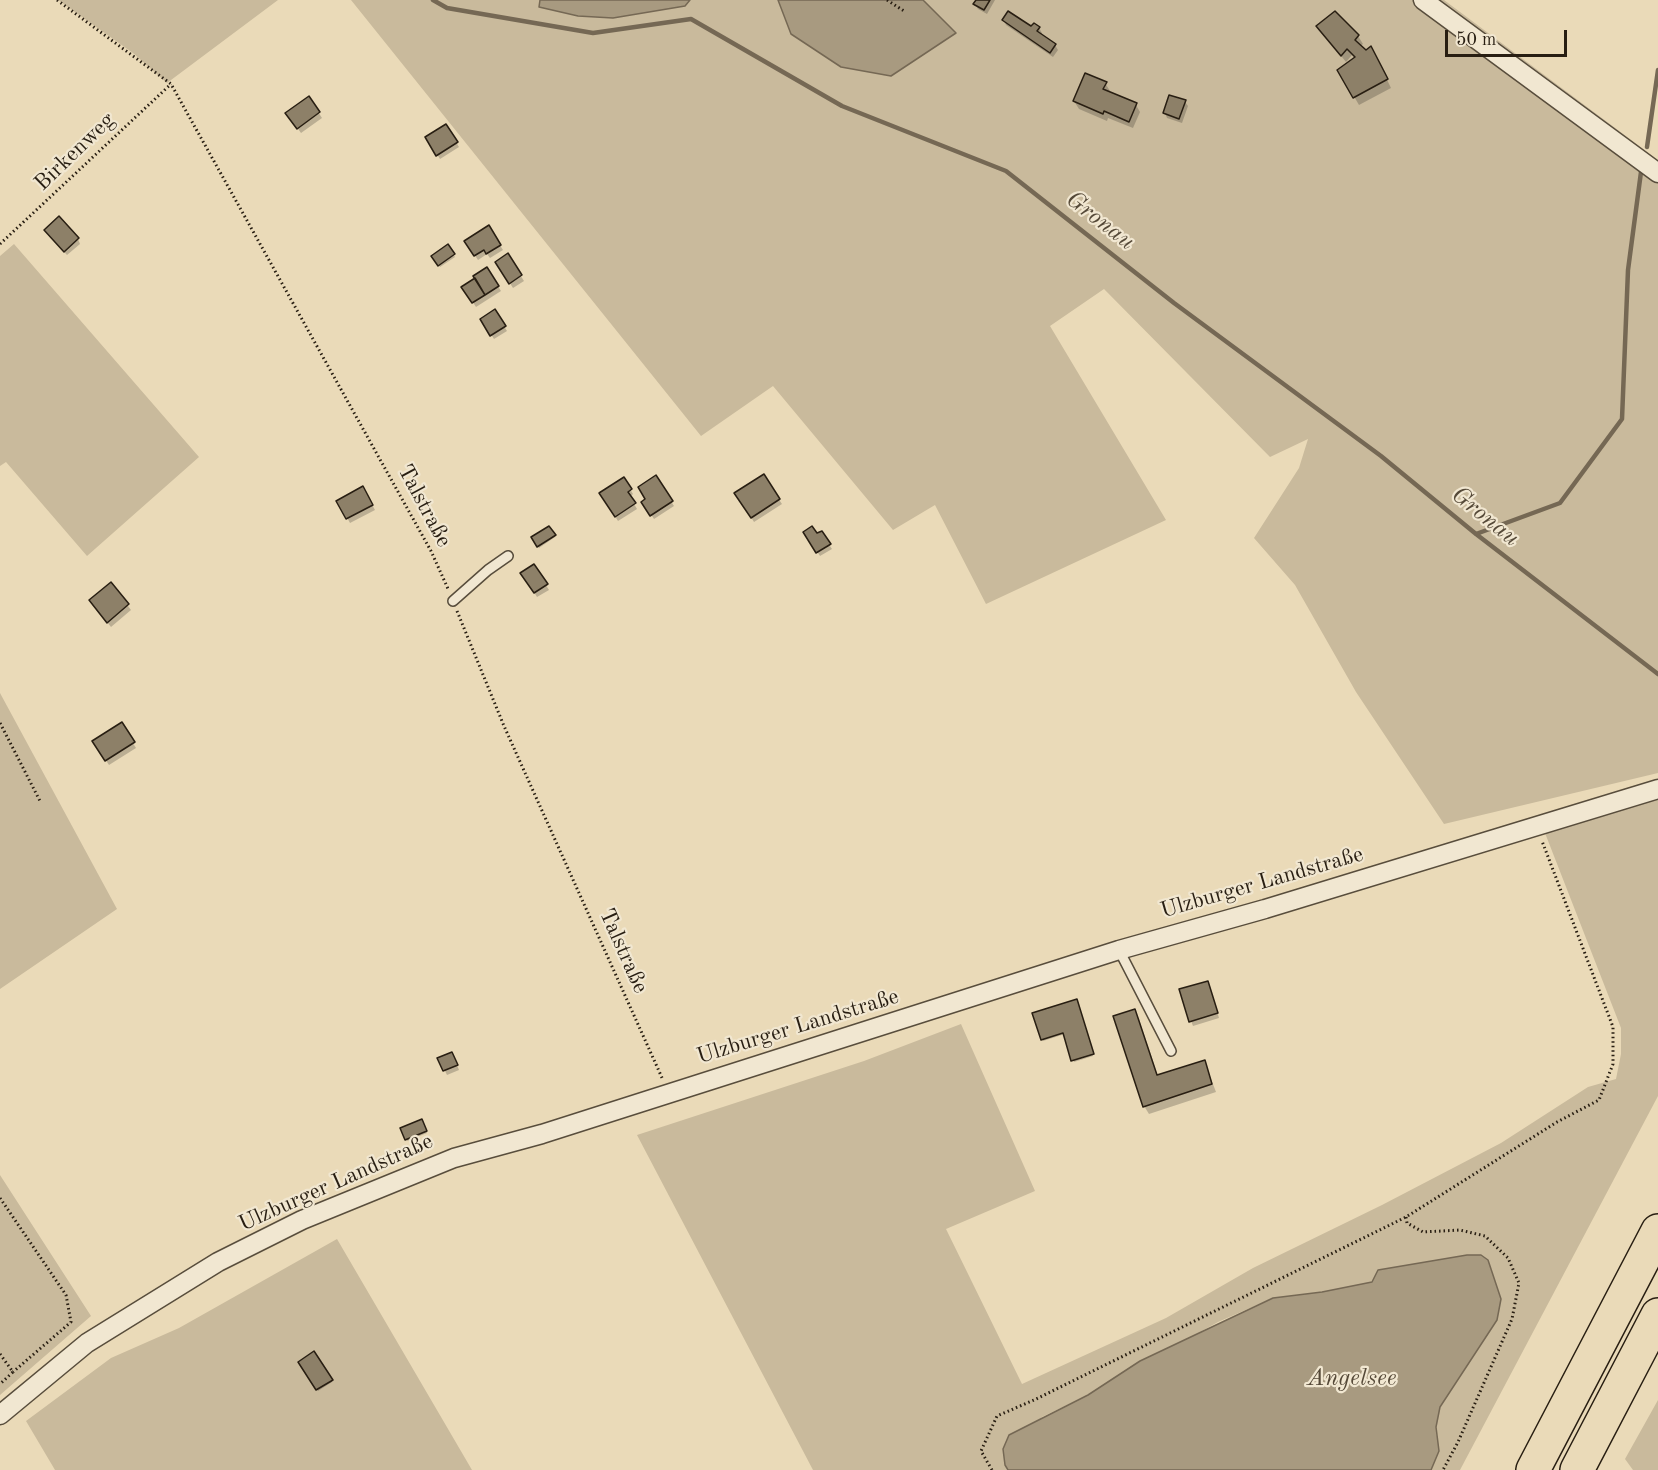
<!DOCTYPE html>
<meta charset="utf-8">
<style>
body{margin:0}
#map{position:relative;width:1658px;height:1470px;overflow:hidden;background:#eadab8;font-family:"Old Standard TT",serif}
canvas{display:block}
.scale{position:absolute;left:1445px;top:30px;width:122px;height:27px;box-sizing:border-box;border:3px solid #281e12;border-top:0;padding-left:8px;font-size:18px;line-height:21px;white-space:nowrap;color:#281e12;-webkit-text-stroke:4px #f1e7d1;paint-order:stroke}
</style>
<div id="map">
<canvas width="1658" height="1470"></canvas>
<div class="scale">50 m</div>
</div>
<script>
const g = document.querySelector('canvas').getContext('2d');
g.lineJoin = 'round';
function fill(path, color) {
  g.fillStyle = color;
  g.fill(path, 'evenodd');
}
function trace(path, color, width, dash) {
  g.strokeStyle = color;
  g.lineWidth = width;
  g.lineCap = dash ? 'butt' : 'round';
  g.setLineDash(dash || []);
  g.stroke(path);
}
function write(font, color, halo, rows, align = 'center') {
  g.font = font + ' "Old Standard TT",serif';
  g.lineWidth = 4.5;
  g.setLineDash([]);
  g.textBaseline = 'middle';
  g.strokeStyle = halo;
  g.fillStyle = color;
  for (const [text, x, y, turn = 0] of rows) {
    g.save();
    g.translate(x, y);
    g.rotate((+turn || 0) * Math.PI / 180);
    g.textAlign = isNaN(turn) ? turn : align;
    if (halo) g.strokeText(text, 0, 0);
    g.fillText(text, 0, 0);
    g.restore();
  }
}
const green = new Path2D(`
 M 58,0 L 278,0 L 167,83 L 133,53 Z
 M 351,0 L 540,0 L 539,7 L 578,16 L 685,6 L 690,0 L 778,0 L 792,34 L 841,67 L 925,1 L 923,0 L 1444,0 L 1658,160 L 1658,773 L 1444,824 L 1356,692 L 1295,585 L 1254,538 L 1299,468 L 1308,439 L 1270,457 L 1104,289 L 1050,326 L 1166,520 L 986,604 L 935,505 L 893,530 L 773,386 L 701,436 Z
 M 14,244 L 199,457 L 87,556 L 6,462 L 0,466 L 0,256 Z
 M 0,693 L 117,909 L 0,989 Z
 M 1658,796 L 1658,1096 L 1460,1470 L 1431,1470 L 1439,1451 L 1436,1427 L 1440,1407 L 1497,1320 L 1501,1299 L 1488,1260 L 1480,1255 L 1358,1286 L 1322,1292 L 1273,1298 L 1218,1322 L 1088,1395 L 1042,1417 L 1005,1465 L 1008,1470 L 813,1470 L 637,1135 L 864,1061 L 961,1024 L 1035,1191 L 946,1229 L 1022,1384 L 1166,1318 L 1253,1268 L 1382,1205 L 1501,1143 L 1588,1087 L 1616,1079 L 1621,1054 L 1621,1028 L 1545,833 Z
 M 0,1175 L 91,1316 L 0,1395 Z
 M 337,1239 L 472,1470 L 55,1470 L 26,1421 L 111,1358 L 179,1328 Z
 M 1658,1400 L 1658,1470 L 1633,1470 L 1625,1459 Z`);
const water = new Path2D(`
 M 540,0 L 690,0 L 685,6 L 613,18 L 578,16 L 539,7 Z
 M 778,0 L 923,0 L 956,33 L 891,76 L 841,67 L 791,34 Z
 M 1467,1255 L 1481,1255 L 1488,1260 L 1501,1299 L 1497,1320 L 1440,1407 L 1436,1427 L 1439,1451 L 1431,1470 L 1008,1470 L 1005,1465 L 1003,1449 L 1009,1435 L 1088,1395 L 1140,1361 L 1273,1298 L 1322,1292 L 1372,1282 L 1378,1270 Z`);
const shadow = new Path2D(`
 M 978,0 L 995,0 L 987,14 L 978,9 L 975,4 Z
 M 1335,13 L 1358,36 L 1363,44 L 1360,46 L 1366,53 L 1375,55 L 1391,88 L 1359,105 L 1339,71 L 1355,59 L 1352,55 L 1346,62 L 1318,27 Z
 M 1004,20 L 1032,28 L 1039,28 L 1042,33 L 1040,35 L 1055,45 L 1058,50 L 1053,57 L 1006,25 Z
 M 1105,83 L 1110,91 L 1109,93 L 1136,105 L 1140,112 L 1133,128 L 1108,118 L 1107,121 L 1079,109 L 1074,101 Z
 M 309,98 L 322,118 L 301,133 L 290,118 Z
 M 1185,102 L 1188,106 L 1182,123 L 1167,118 L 1165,113 Z
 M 446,126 L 459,147 L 440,159 L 427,138 Z
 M 488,227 L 503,250 L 490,258 L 487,254 L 478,260 L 466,242 Z
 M 48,235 L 78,239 L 80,244 L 67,255 Z
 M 447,246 L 455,257 L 440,267 L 433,256 Z
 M 508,256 L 524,281 L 513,288 L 497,263 Z
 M 487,269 L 501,291 L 476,307 L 463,287 Z
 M 495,312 L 507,331 L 494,339 L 482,320 Z
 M 763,476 L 782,504 L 754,522 L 736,493 Z
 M 655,477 L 674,506 L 654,519 L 643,502 L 647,499 Z
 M 624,479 L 633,494 L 630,497 L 637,509 L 618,521 L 601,494 Z
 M 363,488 L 375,510 L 350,523 L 338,501 Z
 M 549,528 L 555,537 L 539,548 L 533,538 Z
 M 805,533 L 817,536 L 821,533 L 832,549 L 820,556 Z
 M 534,566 L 549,590 L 537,597 L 522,573 Z
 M 111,584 L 131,610 L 111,627 L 93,605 Z
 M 121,724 L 136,748 L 109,765 L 94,742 Z
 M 1210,987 L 1219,1018 L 1193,1026 L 1191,1021 Z
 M 1077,1003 L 1093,1056 L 1074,1062 L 1065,1034 L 1043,1041 L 1042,1039 Z
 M 1135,1011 L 1139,1019 L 1158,1076 L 1204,1061 L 1216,1092 L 1149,1114 L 1144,1106 Z
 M 454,1058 L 459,1070 L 447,1075 L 439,1059 Z
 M 421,1120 L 427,1133 L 407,1141 L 402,1129 Z
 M 314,1354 L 332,1382 L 318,1391 L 300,1363 Z`);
const stream = new Path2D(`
 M 433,0 L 447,8 L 593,33 L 691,19 L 842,106 L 1006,171 L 1174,303 L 1381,456 L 1476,534 L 1658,674
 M 1647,147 L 1658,70
 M 1476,534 L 1560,503 L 1622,419 L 1628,270 L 1641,172`);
const building = new Path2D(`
 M 976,0 L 990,0 L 984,10 L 973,4 Z
 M 1008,11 L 1031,26 L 1034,23 L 1040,27 L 1037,31 L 1056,44 L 1050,53 L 1002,20 Z
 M 1335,11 L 1359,35 L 1355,40 L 1366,50 L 1371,46 L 1388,79 L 1353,98 L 1337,70 L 1355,57 L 1347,49 L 1341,56 L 1316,26 Z
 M 1085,73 L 1107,82 L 1103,89 L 1137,103 L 1129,122 L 1104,111 L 1103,114 L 1073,101 Z
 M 1169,95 L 1186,100 L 1179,119 L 1163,113 Z
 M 309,96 L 320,112 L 297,129 L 285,113 Z
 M 446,124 L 458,142 L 436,156 L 425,137 Z
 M 59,216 L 79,238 L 64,252 L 44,230 Z
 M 489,225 L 501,245 L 486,254 L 484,250 L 474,256 L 464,241 Z
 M 448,244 L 455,254 L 438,266 L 431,256 Z
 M 508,253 L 522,275 L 509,284 L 495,262 Z
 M 487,267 L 499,286 L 485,295 L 473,276 Z
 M 475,278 L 485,295 L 472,303 L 461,287 Z
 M 495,309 L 506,326 L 490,336 L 480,319 Z
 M 764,474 L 780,499 L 751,518 L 734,493 Z
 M 656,475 L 673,501 L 650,516 L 641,502 L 645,499 L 638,487 Z
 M 624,477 L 632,489 L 628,492 L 636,503 L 615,517 L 599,493 Z
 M 363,486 L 373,505 L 346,519 L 336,501 Z
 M 549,526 L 556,535 L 537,547 L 531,537 Z
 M 812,526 L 817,533 L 822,531 L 831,544 L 816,553 L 803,532 Z
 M 534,564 L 548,584 L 534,593 L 520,573 Z
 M 111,582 L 129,604 L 107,623 L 89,600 Z
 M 122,722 L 135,742 L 105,761 L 92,741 Z
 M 1208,981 L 1218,1013 L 1189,1022 L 1179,989 Z
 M 1077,999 L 1094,1054 L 1071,1061 L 1063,1033 L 1041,1040 L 1032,1013 Z
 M 1135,1009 L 1157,1075 L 1205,1060 L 1212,1084 L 1143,1107 L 1113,1016 Z
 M 452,1052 L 458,1065 L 443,1071 L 437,1058 Z
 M 422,1119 L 427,1131 L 405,1140 L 400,1128 Z
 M 314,1351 L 333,1380 L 316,1390 L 298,1362 Z`);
const path = new Path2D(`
 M 57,0 L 171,84 L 431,551 L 449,591
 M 887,0 L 904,11
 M 0,244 L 171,84
 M 457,611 L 504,726 L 663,1080
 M 0,723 L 41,803
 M 0,1198 L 66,1295 L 71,1322 L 13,1372
 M 1406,1217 L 1407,1223 L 1423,1232 L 1460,1230 L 1485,1236 L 1508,1258 L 1519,1283 L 1512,1319 L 1458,1442 L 1443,1470
 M 0,1354 L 13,1372 L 0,1384
 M 992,1470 L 981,1451 L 997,1416 L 1034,1400 L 1406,1217 L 1557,1122 L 1599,1100 L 1613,1064 L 1613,1027 L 1542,841`);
const service = new Path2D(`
 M 453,601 L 488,570 L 508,556
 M 1119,950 L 1171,1051`);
const minor = new Path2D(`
 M 1423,0 L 1658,173
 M 0,1415 L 87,1343 L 218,1262 L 302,1220 L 454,1158 L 542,1134 L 1119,950 L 1265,909 L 1658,789`);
const motorway = new Path2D(`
 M 1533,1470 L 1658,1231
 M 1577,1470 L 1658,1315`);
const streetNames = [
 ["Birkenweg",75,152,-44],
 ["Talstraße",424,506,62],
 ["Ulzburger Landstraße",1262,883,-16],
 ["Talstraße",623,951,66],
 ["Ulzburger Landstraße",798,1027,-17],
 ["Ulzburger Landstraße",336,1183,-24]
];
const waterNames = [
 ["Gronau",1100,221,38],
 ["Gronau",1485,517,39],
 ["Angelsee",1352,1379]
];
fill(green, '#c9ba9c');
fill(water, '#a89a80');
trace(water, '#756854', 1.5);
fill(shadow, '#0003');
trace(stream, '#756854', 4.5);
fill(building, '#8d8068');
trace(building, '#281e12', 1.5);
trace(service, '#584d3c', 12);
trace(minor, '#584d3c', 21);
trace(motorway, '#281e12', 36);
trace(path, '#281e12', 3, [1.5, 3]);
trace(service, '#f1e7d1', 9);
trace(minor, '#f1e7d1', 18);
trace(motorway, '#eadab8', 33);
write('22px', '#281e12', '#f1e7d1', streetNames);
write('italic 24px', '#554938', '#f1e7d1', waterNames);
</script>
